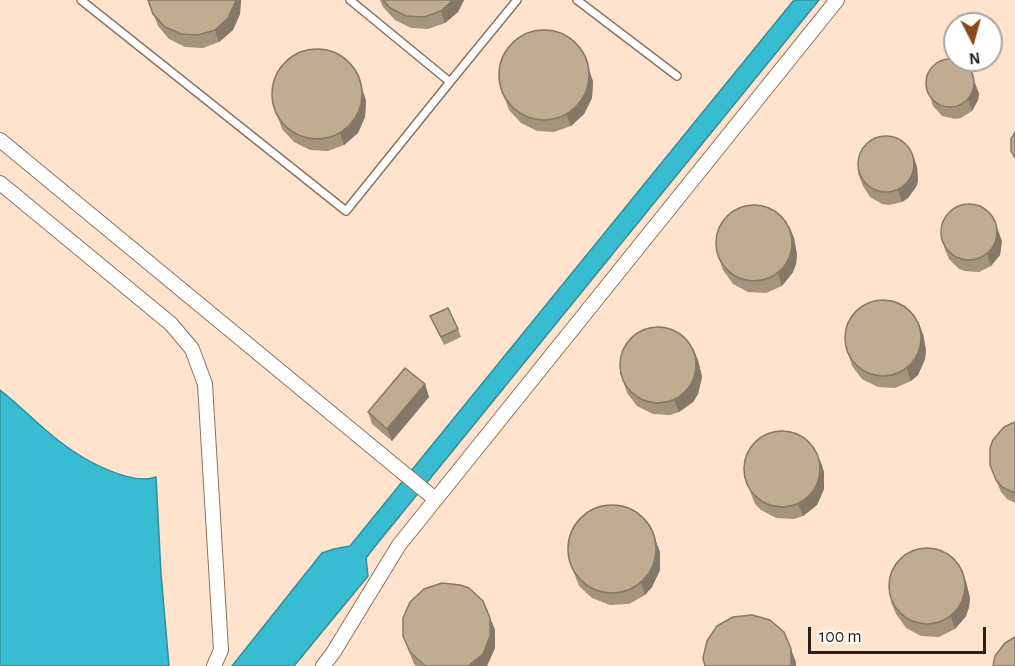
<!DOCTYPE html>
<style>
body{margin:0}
#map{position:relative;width:1015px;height:666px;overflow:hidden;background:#ffe3cc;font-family:"Alegreya Sans",sans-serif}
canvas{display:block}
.north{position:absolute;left:943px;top:12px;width:60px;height:60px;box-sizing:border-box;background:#fff;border:2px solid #a9a5a2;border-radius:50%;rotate:174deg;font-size:16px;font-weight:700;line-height:24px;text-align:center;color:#291f17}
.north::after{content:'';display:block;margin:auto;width:21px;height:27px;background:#8c471d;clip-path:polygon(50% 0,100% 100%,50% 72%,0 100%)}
.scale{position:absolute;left:808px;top:627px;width:178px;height:27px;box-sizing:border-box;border:3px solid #291f17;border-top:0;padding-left:8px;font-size:18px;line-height:21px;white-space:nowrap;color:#291f17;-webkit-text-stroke:4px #fff;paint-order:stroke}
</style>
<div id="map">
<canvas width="1015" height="666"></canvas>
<div class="north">N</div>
<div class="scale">100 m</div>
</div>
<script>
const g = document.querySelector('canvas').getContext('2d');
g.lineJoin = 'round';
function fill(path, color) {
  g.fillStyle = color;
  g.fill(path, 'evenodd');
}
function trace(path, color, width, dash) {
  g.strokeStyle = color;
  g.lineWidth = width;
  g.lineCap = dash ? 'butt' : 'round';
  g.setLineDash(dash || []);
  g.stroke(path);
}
const water = new Path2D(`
 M 794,0 L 819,0 L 372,550 L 366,558 L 368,576 L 294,666 L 232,666 L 322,553 L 334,549 L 350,546 Z
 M 0,390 C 22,407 41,428 63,444 C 84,460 130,486 156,477 L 161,574 L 169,666 L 0,666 Z`);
const lane = new Path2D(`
 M 81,0 L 346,211 L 450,82 L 350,0
 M 577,0 L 677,76
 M 450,82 L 517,0`);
const street = new Path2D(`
 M 0,140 L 435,499
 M 0,183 L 171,324 L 192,349 L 205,384 L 221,650 L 214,666
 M 323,666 L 333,653 L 399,545 L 837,0`);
const wall = new Path2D(`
 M 148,0 L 241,0 L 240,14 L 233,30 L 219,42 L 203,48 L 185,47 L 169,39 L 158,26 Z
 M 380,0 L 464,0 L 458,12 L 445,23 L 428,29 L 411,28 L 395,20 L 383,7 Z
 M 970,69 L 979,94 L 978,100 L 972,111 L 961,118 L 955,119 L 942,116 L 933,106 L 927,87 Z
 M 499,81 L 593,81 L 592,98 L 584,114 L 571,126 L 554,132 L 537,131 L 521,123 L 509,110 Z
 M 272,100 L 366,100 L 365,117 L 358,133 L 344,145 L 328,151 L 310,150 L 294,142 L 282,129 Z
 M 913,155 L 917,167 L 918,181 L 916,187 L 908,198 L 902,202 L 889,205 L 882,204 L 870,197 L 863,186 L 858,173 Z
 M 789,226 L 794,238 L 797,255 L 796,264 L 793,272 L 782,286 L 766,293 L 748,292 L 733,284 L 723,270 L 719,258 Z
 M 1002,241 L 1000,255 L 991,266 L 979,272 L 965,271 L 959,269 L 949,259 L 944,247 Z
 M 430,316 L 458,329 L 461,337 L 444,345 Z
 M 923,334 L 926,350 L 925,359 L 918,375 L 911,381 L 895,388 L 878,387 L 862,379 L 852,366 L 848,353 Z
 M 698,360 L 702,377 L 698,394 L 693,402 L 679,412 L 670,415 L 653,414 L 637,406 L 627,393 L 620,372 Z
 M 425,384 L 429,397 L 392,441 L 372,424 L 368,412 Z
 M 1015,422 L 1015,503 L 1007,499 L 1001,492 L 990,465 Z
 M 820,460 L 824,472 L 824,489 L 817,505 L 803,516 L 794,519 L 776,518 L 761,510 L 755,504 L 744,476 Z
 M 655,539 L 660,552 L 660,570 L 652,587 L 645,595 L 629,604 L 610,605 L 592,598 L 579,586 L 568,557 Z
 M 966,582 L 970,598 L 969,607 L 966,616 L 955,629 L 939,637 L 921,636 L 906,628 L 896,614 L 891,602 Z
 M 490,618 L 495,630 L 495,648 L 487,666 L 416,666 L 414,664 L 403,636 Z`);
const shadedWall = new Path2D(`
 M 236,0 L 241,0 L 240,14 L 233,30 L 219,42 L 215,30 Z
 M 453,0 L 464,0 L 458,12 L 445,23 L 441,11 Z
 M 583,52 L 593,81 L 592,98 L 584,114 L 571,126 L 566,114 Z
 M 356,71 L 366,100 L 365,117 L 358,133 L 344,145 L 340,133 Z
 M 974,81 L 979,94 L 978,100 L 972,111 L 968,99 Z
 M 913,155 L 917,167 L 918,181 L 916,187 L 908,198 L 902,202 L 898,190 Z
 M 993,216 L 1002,241 L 1000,255 L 991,266 L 987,254 Z
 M 789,226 L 794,238 L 797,255 L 796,264 L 793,272 L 782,286 L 778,273 Z
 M 918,321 L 923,334 L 926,350 L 925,359 L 918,375 L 911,381 L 907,369 Z
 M 693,348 L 698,360 L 702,377 L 698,394 L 693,402 L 679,412 L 674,400 Z
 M 425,384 L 429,397 L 392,441 L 387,429 Z
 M 820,460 L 824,472 L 824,489 L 817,505 L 803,516 L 798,504 Z
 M 655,539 L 660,552 L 660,570 L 652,587 L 645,595 L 641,582 Z
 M 962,570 L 966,582 L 970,598 L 969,607 L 966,616 L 955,629 L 951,617 Z
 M 490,618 L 495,630 L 495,648 L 487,666 L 468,666 Z
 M 791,649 L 796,662 L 796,666 L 791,666 Z`);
const building = new Path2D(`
 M 148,0 L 236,0 L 228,18 L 215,30 L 198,35 L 181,34 L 165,27 L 153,14 Z
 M 383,0 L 453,0 L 441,11 L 424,17 L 406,16 L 390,8 Z
 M499 75a45 45 0 1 1 90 0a45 45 0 1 1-90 0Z
 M272 94a45 45 0 1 1 90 0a45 45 0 1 1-90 0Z
 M926 83a24 24 0 1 1 48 0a24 24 0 1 1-48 0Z
 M 1015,132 L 1015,158 L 1011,151 L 1011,139 Z
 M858 164a28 28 0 1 1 56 0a28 28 0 1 1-56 0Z
 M941 232a28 28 0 1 1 56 0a28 28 0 1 1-56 0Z
 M716 243a38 38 0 1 1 76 0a38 38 0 1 1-76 0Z
 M845 338a38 38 0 1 1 76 0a38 38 0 1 1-76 0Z
 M 448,308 L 458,329 L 441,337 L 430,316 Z
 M620 365a38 38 0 1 1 76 0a38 38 0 1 1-76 0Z
 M 405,368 L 425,384 L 387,429 L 368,412 Z
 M 1015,422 L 1015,493 L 1002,487 L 996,480 L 990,465 L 990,448 L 993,440 L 1004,427 Z
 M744 469a38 38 0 1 1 76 0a38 38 0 1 1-76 0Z
 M568 549a44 44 0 1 1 88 0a44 44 0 1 1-88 0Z
 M889 586a38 38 0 1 1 76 0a38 38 0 1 1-76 0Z
 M 442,583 L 460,585 L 469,588 L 483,601 L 490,618 L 490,636 L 483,654 L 468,666 L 426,666 L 423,664 L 410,652 L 403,636 L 403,618 L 410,602 L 424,589 Z
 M 752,615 L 770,620 L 784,632 L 791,649 L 791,666 L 705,666 L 703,658 L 707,641 L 717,626 L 733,617 Z
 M 1015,637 L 1015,666 L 993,666 L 995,656 L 1005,643 Z`);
fill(water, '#38bcd1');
trace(water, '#348d99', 1.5);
trace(lane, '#8b735f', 10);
trace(street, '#8b735f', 16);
trace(lane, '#fff', 7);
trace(street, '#fff', 14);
fill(wall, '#a4947d');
fill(shadedWall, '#867866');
fill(building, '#bfac91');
trace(building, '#867866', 1.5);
</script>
